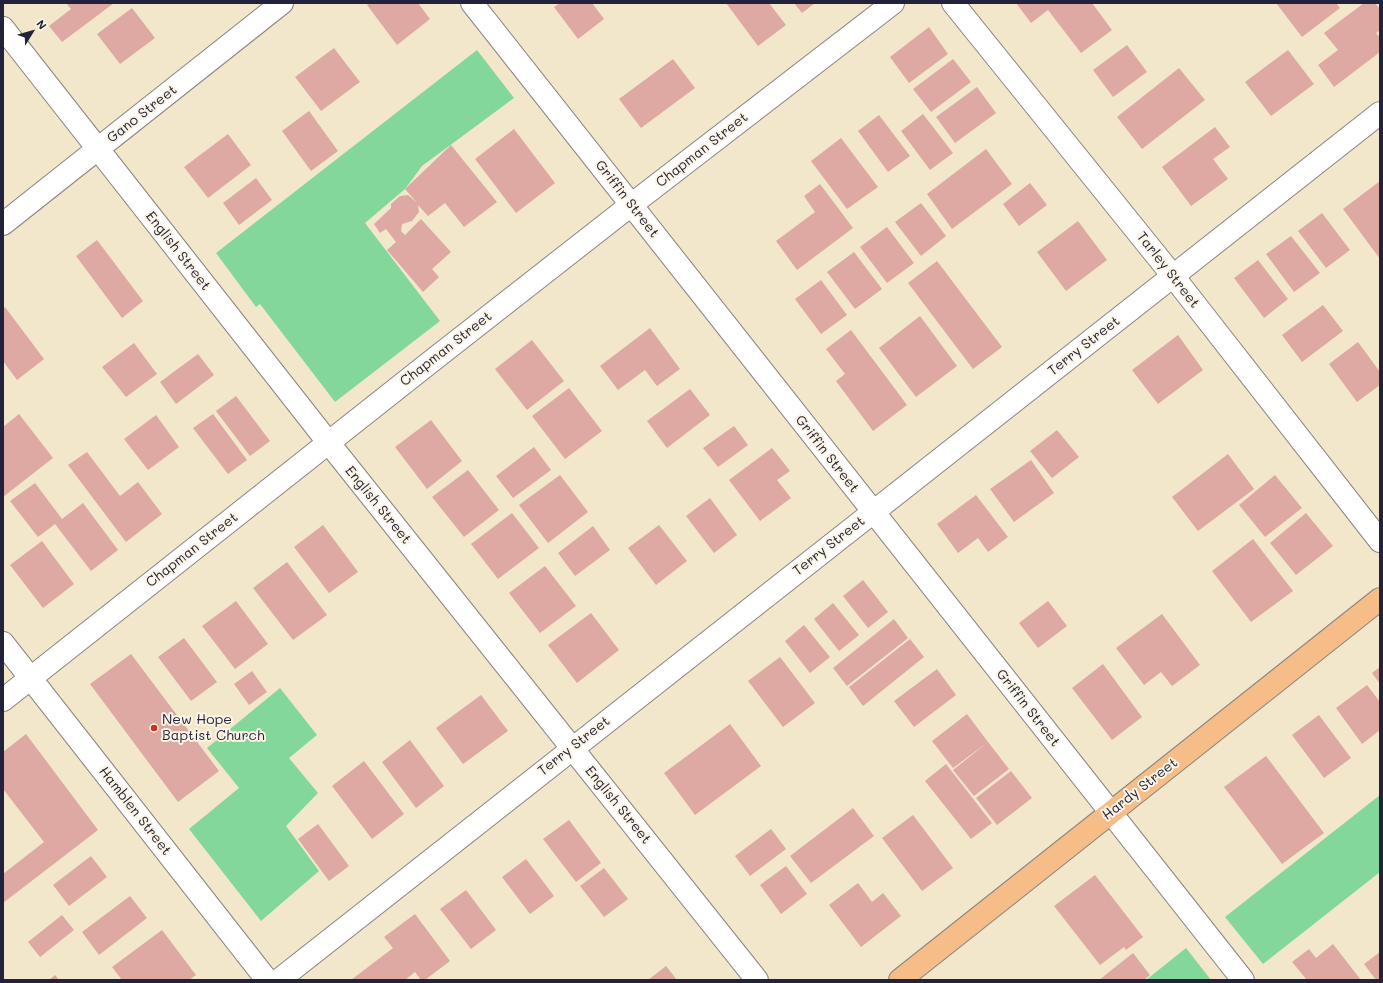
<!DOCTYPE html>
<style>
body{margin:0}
#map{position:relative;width:1383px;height:983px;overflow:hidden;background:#f2e7cb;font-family:Mali,sans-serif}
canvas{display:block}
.frame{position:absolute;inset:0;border:4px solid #22223b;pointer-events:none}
.north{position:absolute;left:12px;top:12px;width:40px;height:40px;-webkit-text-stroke:3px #fcf5e5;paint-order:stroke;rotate:53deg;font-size:11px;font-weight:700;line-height:16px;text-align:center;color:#22223b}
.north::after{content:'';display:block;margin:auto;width:14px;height:18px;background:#22223b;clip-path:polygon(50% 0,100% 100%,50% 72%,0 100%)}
</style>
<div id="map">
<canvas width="1383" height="983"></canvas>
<div class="frame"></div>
<div class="north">N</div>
</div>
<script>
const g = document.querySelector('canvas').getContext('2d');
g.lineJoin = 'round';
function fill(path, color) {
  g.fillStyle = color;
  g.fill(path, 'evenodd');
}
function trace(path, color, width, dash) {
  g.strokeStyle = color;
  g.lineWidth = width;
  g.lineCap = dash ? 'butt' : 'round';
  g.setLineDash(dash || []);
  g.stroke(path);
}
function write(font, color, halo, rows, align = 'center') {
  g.font = font + ' Mali,sans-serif';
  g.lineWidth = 4;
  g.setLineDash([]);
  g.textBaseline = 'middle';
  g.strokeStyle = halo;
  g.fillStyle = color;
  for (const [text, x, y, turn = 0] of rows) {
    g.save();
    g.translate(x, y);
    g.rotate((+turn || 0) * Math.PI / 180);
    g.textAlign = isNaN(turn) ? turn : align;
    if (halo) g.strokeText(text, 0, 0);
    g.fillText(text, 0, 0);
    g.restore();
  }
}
const green = new Path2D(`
 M 477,50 L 514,98 L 422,166 L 405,189 L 365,223 L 440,321 L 335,402 L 260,304 L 256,307 L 216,253 Z
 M 280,688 L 317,735 L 289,758 L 318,793 L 286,826 L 319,871 L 261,921 L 189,829 L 239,788 L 207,748 Z
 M 1380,795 L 1380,872 L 1263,964 L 1225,917 Z
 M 1186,948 L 1211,980 L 1146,980 Z`);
const building = new Path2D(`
 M 66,3 L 114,3 L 62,42 L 49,26 L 71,9 Z
 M 370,3 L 418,3 L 430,19 L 397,45 L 367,5 Z
 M 560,3 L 592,3 L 604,19 L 578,39 L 554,7 Z
 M 726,3 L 769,3 L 786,25 L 758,46 Z
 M 794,3 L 815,3 L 802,13 Z
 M 1016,3 L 1092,3 L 1112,30 L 1081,53 L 1048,10 L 1031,23 Z
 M 1276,3 L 1336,3 L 1340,8 L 1302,37 Z
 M 1364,3 L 1375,3 L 1380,9 L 1380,30 L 1376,33 L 1380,38 L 1380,52 L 1334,87 L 1318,65 L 1338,50 L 1324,33 Z
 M 132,8 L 155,38 L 120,64 L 97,34 Z
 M 929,27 L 948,54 L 909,83 L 890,57 Z
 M 1127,45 L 1147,72 L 1113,97 L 1093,70 Z
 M 334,48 L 360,82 L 321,111 L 295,77 Z
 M 1288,50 L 1314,84 L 1271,116 L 1245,82 Z
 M 673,59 L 695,88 L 641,128 L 619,99 Z
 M 953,59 L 971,82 L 931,112 L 913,89 Z
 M 1179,68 L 1205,100 L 1142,149 L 1117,117 Z
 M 977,87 L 996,113 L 955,143 L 936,117 Z
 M 309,111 L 338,151 L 311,171 L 282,131 Z
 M 923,114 L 953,153 L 930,170 L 901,131 Z
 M 879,115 L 910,156 L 888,172 L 858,131 Z
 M 1215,127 L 1230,147 L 1213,159 L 1228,179 L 1191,206 L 1162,167 Z
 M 514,129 L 555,183 L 516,213 L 475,159 Z
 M 228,134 L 251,165 L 208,198 L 184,167 Z
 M 841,138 L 878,187 L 847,209 L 811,161 Z
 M 451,145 L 497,202 L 464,227 L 445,203 L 428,216 L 418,205 L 419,212 L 412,221 L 402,224 L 401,231 L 405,235 L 421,219 L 451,252 L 432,269 L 439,277 L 423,292 L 387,250 L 396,242 L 386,229 L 380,233 L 374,224 L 391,208 L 391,204 L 400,196 L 408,195 L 417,203 L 405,189 Z
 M 986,149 L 1012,184 L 952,229 L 927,194 Z
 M 256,178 L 272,200 L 239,225 L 223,203 Z
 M 1380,181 L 1380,259 L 1343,209 Z
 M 1030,183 L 1047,205 L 1019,226 L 1003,204 Z
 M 820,184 L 853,228 L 797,270 L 776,241 L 815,212 L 804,196 Z
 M 921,203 L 946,236 L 921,256 L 895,222 Z
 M 1322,213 L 1350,250 L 1326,268 L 1298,231 Z
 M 1078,221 L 1107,260 L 1066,291 L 1037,252 Z
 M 887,227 L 914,263 L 887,283 L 860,247 Z
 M 1291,236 L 1320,273 L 1294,292 L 1266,254 Z
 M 97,240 L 143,301 L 122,318 L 76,256 Z
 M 854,252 L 882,289 L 855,309 L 827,272 Z
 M 1258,260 L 1288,299 L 1264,318 L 1234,278 Z
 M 937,261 L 1002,347 L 973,369 L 908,283 Z
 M 821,280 L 847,315 L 821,334 L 795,299 Z
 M 1323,305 L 1343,331 L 1302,362 L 1282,335 Z
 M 5,307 L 44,359 L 17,380 L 3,361 L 3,309 Z
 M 920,316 L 957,366 L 916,397 L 879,348 Z
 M 650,328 L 680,369 L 657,386 L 645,370 L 618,390 L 600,366 Z
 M 851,330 L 907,405 L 873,431 L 836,381 L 845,374 L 826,349 Z
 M 1178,335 L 1203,370 L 1158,404 L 1132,370 Z
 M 532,340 L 564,381 L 527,410 L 495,369 Z
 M 1358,342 L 1380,372 L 1380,385 L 1357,402 L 1329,364 Z
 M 134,343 L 157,374 L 126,397 L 102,367 Z
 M 198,354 L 214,375 L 176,404 L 160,382 Z
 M 569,388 L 602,431 L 565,459 L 532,416 Z
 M 690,389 L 710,415 L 667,448 L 647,421 Z
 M 236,396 L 270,441 L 250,456 L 216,411 Z
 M 19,414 L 53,458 L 3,497 L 3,427 Z
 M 213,414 L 247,460 L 228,474 L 193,428 Z
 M 156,415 L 179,447 L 148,470 L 124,439 Z
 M 431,420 L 462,461 L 427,489 L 395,447 Z
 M 734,426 L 748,445 L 718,467 L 703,448 Z
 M 1057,430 L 1079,457 L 1052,478 L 1030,451 Z
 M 534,447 L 551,470 L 513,498 L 496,476 Z
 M 772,448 L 790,471 L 777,480 L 791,498 L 760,521 L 729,480 Z
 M 87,452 L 120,496 L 138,482 L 162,514 L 126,542 L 68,465 Z
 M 1228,454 L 1254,489 L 1198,531 L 1172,497 Z
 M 1031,460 L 1054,493 L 1014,522 L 990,489 Z
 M 468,470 L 499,510 L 464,537 L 432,497 Z
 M 560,475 L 588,512 L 548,543 L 519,505 Z
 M 1275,475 L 1302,508 L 1265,537 L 1239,505 Z
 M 35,483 L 62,519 L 83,503 L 118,550 L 91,571 L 55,524 L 38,537 L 10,501 Z
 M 976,495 L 1008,537 L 988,552 L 978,538 L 958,553 L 937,524 Z
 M 710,498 L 737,535 L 714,553 L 686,516 Z
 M 512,513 L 539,548 L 498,579 L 471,544 Z
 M 1306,513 L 1333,546 L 1296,575 L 1270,543 Z
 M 323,525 L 358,572 L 329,593 L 294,547 Z
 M 659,525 L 687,561 L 656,585 L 628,548 Z
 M 593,526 L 610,550 L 575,576 L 558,553 Z
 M 1253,539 L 1293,591 L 1251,622 L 1212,571 Z
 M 42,541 L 74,584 L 43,608 L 10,565 Z
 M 287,562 L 327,615 L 293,640 L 253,588 Z
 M 545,566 L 576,606 L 540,633 L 509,593 Z
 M 863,580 L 888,612 L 868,628 L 843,596 Z
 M 236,601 L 268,644 L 235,669 L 202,626 Z
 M 1048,601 L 1067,626 L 1038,648 L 1019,623 Z
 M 833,603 L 859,635 L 839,651 L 814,619 Z
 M 591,613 L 619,650 L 577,683 L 548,645 Z
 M 1162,614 L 1200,665 L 1172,686 L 1161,672 L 1144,685 L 1116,648 Z
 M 894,619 L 908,638 L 847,686 L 833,668 Z
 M 804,625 L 830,657 L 810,673 L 785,641 Z
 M 184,638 L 217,682 L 191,701 L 158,657 Z
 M 910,639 L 924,657 L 863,706 L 849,687 Z
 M 131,654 L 219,771 L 178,802 L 90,684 Z
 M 780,657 L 815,703 L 783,727 L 748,681 Z
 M 1103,664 L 1142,717 L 1112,740 L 1072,688 Z
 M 1380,667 L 1380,684 L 1372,673 Z
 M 937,669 L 956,695 L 914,727 L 894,701 Z
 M 252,671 L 267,692 L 249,705 L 234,684 Z
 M 1367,685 L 1380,702 L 1380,730 L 1362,744 L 1336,708 Z
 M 481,695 L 508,731 L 463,764 L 436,728 Z
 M 967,714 L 988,742 L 953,768 L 932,741 Z
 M 1319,715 L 1351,758 L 1324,778 L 1292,735 Z
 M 730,724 L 761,766 L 695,815 L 664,773 Z
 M 26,734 L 98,830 L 3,903 L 3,874 L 44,842 L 3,789 L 3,752 Z
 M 410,740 L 444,786 L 416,808 L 382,762 Z
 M 988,742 L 1009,769 L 974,796 L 953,770 Z
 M 1266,756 L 1324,833 L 1282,864 L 1224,787 Z
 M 364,761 L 404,814 L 372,839 L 332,786 Z
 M 946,764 L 992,823 L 971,839 L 925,781 Z
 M 1011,771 L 1032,798 L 997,825 L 976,798 Z
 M 853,808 L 874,836 L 811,883 L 790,856 Z
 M 913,815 L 953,868 L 922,891 L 882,838 Z
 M 569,820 L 601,863 L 576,882 L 543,839 Z
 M 318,824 L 349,866 L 329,881 L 298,839 Z
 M 771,829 L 786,849 L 750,876 L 735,856 Z
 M 91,856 L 107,877 L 69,906 L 53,885 Z
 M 526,859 L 554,896 L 530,914 L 502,877 Z
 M 786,866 L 807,894 L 781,914 L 760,885 Z
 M 604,868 L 628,899 L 604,917 L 580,886 Z
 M 1095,875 L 1143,937 L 1126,950 L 1124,947 L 1100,965 L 1054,906 Z
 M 858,883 L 872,902 L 883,893 L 901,916 L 861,947 L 829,905 Z
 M 466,890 L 496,930 L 471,949 L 440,909 Z
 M 130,896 L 147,918 L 99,955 L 82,932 Z
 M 415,914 L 450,961 L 425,980 L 421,980 L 415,972 L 405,980 L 351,980 L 393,948 L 384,937 Z
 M 62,915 L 74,930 L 40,957 L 28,942 Z
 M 162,930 L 196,975 L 189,980 L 122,980 L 112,967 Z
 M 1333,944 L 1361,980 L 1307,980 L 1292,962 L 1309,949 L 1316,958 Z
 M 1380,952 L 1380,980 L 1376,980 L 1364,964 Z
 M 1133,953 L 1150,975 L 1144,980 L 1099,980 Z
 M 666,966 L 677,980 L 648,980 Z
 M 55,975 L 59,980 L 49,980 Z`);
const minor = new Path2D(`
 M 472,3 L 1243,980
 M 953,3 L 1173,276 L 1380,541
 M 3,28 L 328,442 L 757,980
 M 3,224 L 282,3
 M 3,643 L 267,980
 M 3,700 L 433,360 L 631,205 L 893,3
 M 279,980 C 645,690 1014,403 1380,113`);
const major = new Path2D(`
 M 900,980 L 1380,599`);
const markers = [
 [154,728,4,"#c8321e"]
];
const streetNames = [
 ["Gano Street",142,114,-38],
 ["Chapman Street",702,150,-38],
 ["Griffin Street",627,199,52],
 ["English Street",178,251,52],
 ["Tarley Street",1168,270,52],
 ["Terry Street",1084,346,-38],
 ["Chapman Street",446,349,-38],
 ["Griffin Street",827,454,52],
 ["English Street",378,505,51],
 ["Terry Street",829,546,-38],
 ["Chapman Street",192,550,-38],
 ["Griffin Street",1028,708,52],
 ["Terry Street",574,746,-38],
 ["Hardy Street",1140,789,-38],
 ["English Street",618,805,51],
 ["Hamblen Street",135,811,52]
];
const poiNames = [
 ["New Hope",162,720],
 ["Baptist Church",162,736]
];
fill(green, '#83d79a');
fill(building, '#dea8a3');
trace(minor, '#8a8483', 24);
trace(major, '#8a8483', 24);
trace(minor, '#fff', 22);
trace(major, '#f7bd88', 22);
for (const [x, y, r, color] of markers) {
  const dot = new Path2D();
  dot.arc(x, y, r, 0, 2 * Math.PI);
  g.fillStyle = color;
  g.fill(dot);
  trace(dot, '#fcf5e5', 1.5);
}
write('14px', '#22223b', '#fcf5e5', streetNames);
write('14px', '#22223b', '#fcf5e5', poiNames, 'left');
</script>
